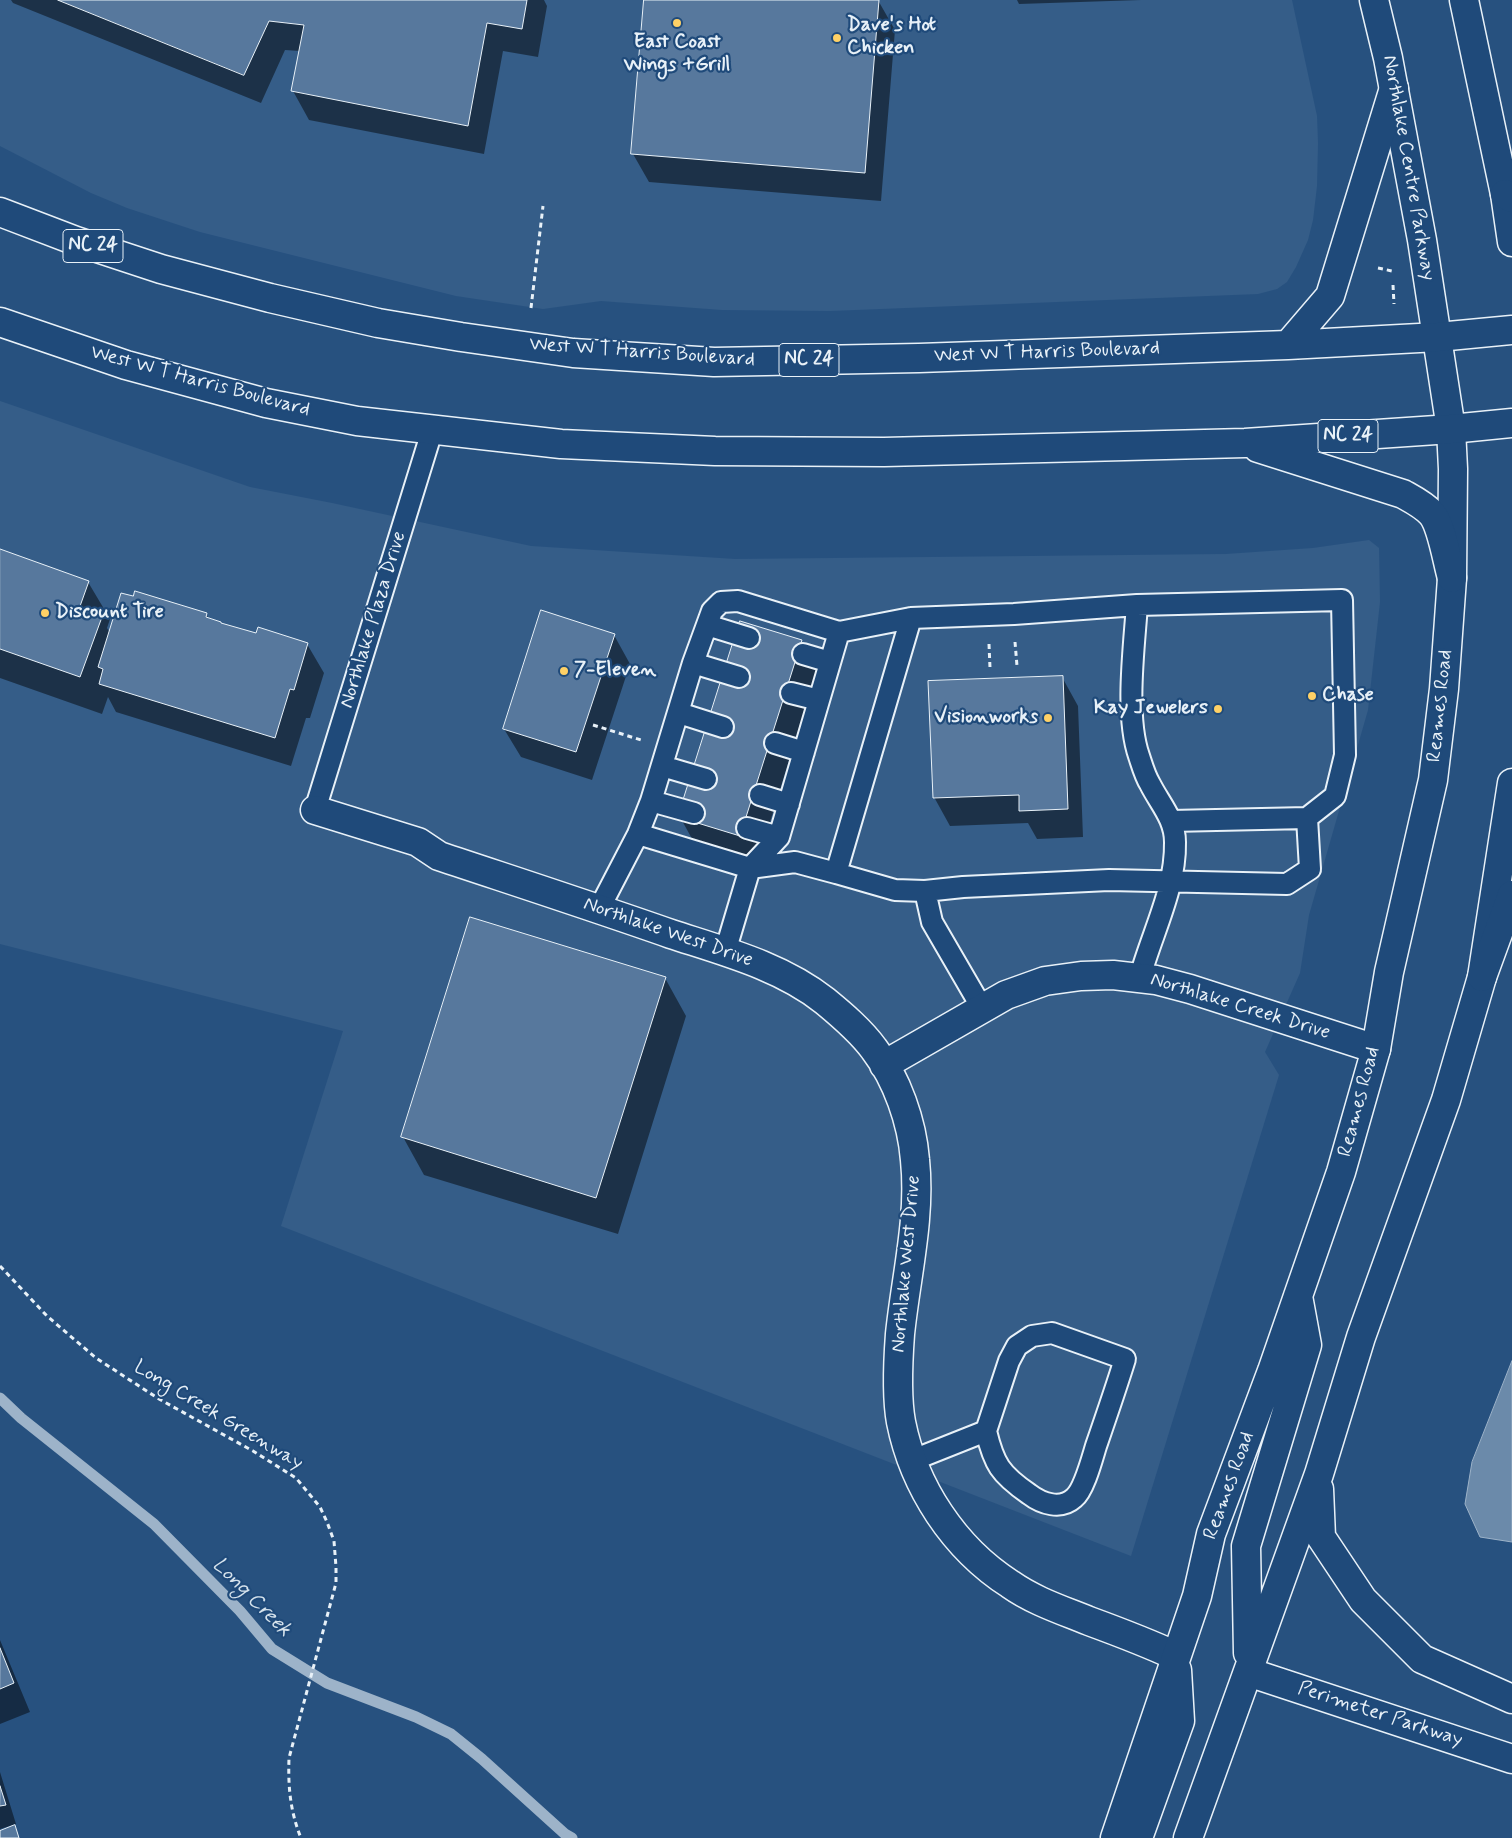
<!DOCTYPE html>
<style>
body{margin:0}
canvas{display:block;background:#27517f}
</style>
<canvas width="1512" height="1838"></canvas>
<script>
const g = document.querySelector('canvas').getContext('2d');
g.lineJoin = 'round';
function fill(path, color) {
  g.fillStyle = color;
  g.fill(path, 'evenodd');
}
function trace(path, color, width, dash) {
  g.strokeStyle = color;
  g.lineWidth = width;
  g.lineCap = dash ? 'butt' : 'round';
  g.setLineDash(dash || []);
  g.stroke(path);
}
function write(font, color, halo, rows, align = 'center') {
  g.font = font + ' Mynerve,sans-serif';
  g.lineWidth = 4.5;
  g.setLineDash([]);
  g.textBaseline = 'middle';
  g.strokeStyle = halo;
  g.fillStyle = color;
  for (const [text, x, y, turn = 0] of rows) {
    g.save();
    g.translate(x, y);
    g.rotate((+turn || 0) * Math.PI / 180);
    g.textAlign = isNaN(turn) ? turn : align;
    if (halo) g.strokeText(text, 0, 0);
    g.fillText(text, 0, 0);
    g.restore();
  }
}
const built = new Path2D(`
 M 0,0 L 1292,0 L 1317,116 L 1318,143 L 1317,186 L 1313,220 L 1308,240 L 1296,267 L 1287,282 L 1277,289 L 1258,294 L 830,311 L 722,310 L 601,301 L 543,309 L 456,296 L 200,232 L 127,208 L 91,193 L 0,146 Z
 M 0,401 L 250,487 L 332,503 L 531,546 L 735,559 L 1226,554 L 1313,548 L 1369,540 L 1379,548 L 1380,602 L 1368,710 L 1309,915 L 1300,973 L 1265,1052 L 1279,1075 L 1131,1556 L 281,1226 L 343,1031 L 0,944 Z`);
const water = new Path2D(`
 M 1512,1361 L 1512,1542 L 1480,1537 L 1465,1504 L 1472,1462 Z`);
const shadow = new Path2D(`
 M 11,0 L 544,0 L 547,6 L 538,57 L 503,51 L 484,154 L 309,120 L 293,91 L 300,51 L 285,50 L 261,103 L 13,3 Z
 M 645,0 L 859,0 L 879,2 L 895,30 L 881,201 L 649,182 L 633,154 Z
 M 1017,0 L 1141,0 L 1019,4 Z
 M 0,551 L 88,582 L 110,619 L 107,628 L 110,633 L 206,614 L 209,619 L 222,625 L 257,635 L 307,644 L 324,673 L 310,718 L 306,718 L 291,766 L 116,712 L 108,697 L 102,714 L 0,678 Z
 M 614,635 L 630,664 L 592,780 L 521,757 L 504,729 Z
 M 801,641 L 817,670 L 757,864 L 696,846 L 680,817 Z
 M 1062,677 L 1078,706 L 1083,837 L 1037,839 L 1028,823 L 950,826 L 934,797 Z
 M 665,978 L 686,1016 L 618,1234 L 424,1175 L 403,1137 Z
 M 0,1640 L 30,1712 L 0,1724 Z
 M 0,1772 L 16,1824 L 0,1829 Z`);
const stream = new Path2D(`
 M 0,1398 L 21,1418 L 154,1524 L 240,1611 L 272,1649 L 327,1683 L 416,1717 L 451,1734 L 482,1759 L 565,1834 L 572,1838`);
const building = new Path2D(`
 M 58,0 L 527,0 L 522,29 L 487,23 L 468,126 L 291,91 L 304,25 L 269,21 L 244,75 Z
 M 644,0 L 879,0 L 865,173 L 631,154 Z
 M 0,549 L 89,581 L 79,609 L 102,617 L 80,677 L 0,649 Z
 M 135,591 L 207,613 L 206,617 L 221,622 L 221,623 L 256,633 L 258,627 L 308,643 L 294,690 L 290,689 L 275,738 L 99,684 L 103,669 L 98,667 L 121,593 L 133,596 Z
 M 541,610 L 615,634 L 576,752 L 503,729 Z
 M 740,621 L 802,640 L 740,836 L 678,817 Z
 M 1063,676 L 1068,809 L 1019,811 L 1019,795 L 933,798 L 928,681 Z
 M 470,917 L 666,977 L 596,1198 L 401,1137 Z
 M 0,1648 L 14,1683 L 0,1689 Z
 M 0,1786 L 6,1805 L 0,1806 Z
 M 15,1825 L 19,1838 L 0,1838 L 0,1831 Z`);
const path = new Path2D(`
 M 1378,268 L 1392,271 L 1392,273
 M 1393,285 L 1394,304
 M 531,308 L 543,206
 M 1015,642 L 1017,666
 M 989,644 L 990,668
 M 593,725 L 641,740
 M 0,1266 L 47,1316 L 96,1358 L 159,1399 L 253,1451 L 296,1478 L 320,1507 L 327,1522 L 334,1541 L 336,1567 L 336,1583 L 289,1758 C 288,1786 290,1811 301,1838`);
const lane = new Path2D(`
 M 1137,605 L 1342,600 L 1345,755 L 1335,796 L 1307,818 L 1171,821
 M 707,625 L 749,638
 M 803,654 L 830,662
 M 693,663 L 739,677
 M 791,693 L 819,700
 M 679,713 L 723,727
 M 775,743 L 804,752
 M 662,766 L 706,779
 M 760,795 L 789,804
 M 651,801 L 694,813
 M 315,810 L 432,431
 M 747,828 L 779,837
 M 638,834 L 750,868 L 795,862 L 836,873
 M 925,891 L 895,890 L 836,873 L 911,618 L 1014,614 L 1137,605 C 1134,648 1125,716 1139,756 C 1142,765 1145,776 1150,784 C 1160,804 1175,819 1175,842 C 1176,889 1152,933 1140,977
 M 599,909 L 638,834 L 651,801 L 693,663 L 712,611 L 721,602 L 738,601 L 839,632 L 911,618
 M 725,952 L 750,868 L 779,837 L 839,632
 M 982,1008 L 932,922 L 925,891 L 963,887 L 1109,880 L 1287,884 L 1310,869 L 1307,818
 M 913,1460 L 986,1431 L 1009,1361 L 1017,1346 L 1032,1336 L 1052,1333 L 1125,1359 C 1116,1388 1106,1417 1096,1446 C 1092,1459 1084,1490 1074,1498 C 1061,1510 1042,1504 1029,1494 C 1000,1474 994,1464 986,1431`);
const street = new Path2D(`
 M 315,810 L 418,842 L 439,856 C 517,882 594,907 671,934 C 723,951 781,966 825,1001 C 842,1015 861,1031 874,1049 C 897,1079 912,1122 915,1160 C 921,1218 906,1276 900,1334 C 898,1361 896,1395 901,1422 C 914,1487 954,1548 1010,1584 C 1034,1601 1062,1610 1089,1621 C 1119,1632 1148,1643 1176,1656
 M 884,1065 L 1006,995 L 1045,981 L 1081,976 L 1113,975 L 1156,980 L 1190,989 L 1376,1049`);
const secondary = new Path2D(`
 M 1464,0 L 1505,194 L 1512,242
 M 1319,1489 L 1321,1537 L 1363,1600 L 1422,1659 L 1512,1699
 M 1248,1653 L 1246,1546 L 1307,1345 L 1298,1296
 M 1248,1672 L 1512,1759
 M 1115,1838 L 1197,1596 L 1211,1534 L 1272,1371 L 1341,1172 L 1376,1049 L 1389,972 L 1433,780 L 1444,689 L 1452,578 L 1453,469 L 1451,429 L 1422,240 L 1388,58 L 1374,0
 M 1138,1838 L 1180,1721 L 1177,1670
 M 1188,1838 L 1319,1474 L 1361,1337 L 1446,1100 L 1482,977 L 1512,783`);
const primary = new Path2D(`
 M 1505,194 L 1512,198
 M 0,212 L 76,241 L 161,269 L 270,298 L 378,323 L 461,337 L 573,353 L 714,362 L 919,358 L 1288,345 L 1438,337 L 1512,330
 M 0,322 L 126,365 L 266,403 L 357,421 L 561,444 L 715,451 L 884,452 L 1245,443 L 1451,429 L 1512,423
 M 1288,345 L 1330,296 L 1394,88
 M 1258,448 L 1403,494 C 1412,499 1424,505 1432,514 C 1442,526 1447,561 1452,578
 M 1482,977 L 1512,895`);
const markers = [
 [677,23,5,"#ffd166"],
 [837,38,5,"#ffd166"],
 [45,613,5,"#ffd166"],
 [564,671,5,"#ffd166"],
 [1312,696,5,"#ffd166"],
 [1218,709,5,"#ffd166"],
 [1048,718,5,"#ffd166"]
];
const shields = [
 [93,246,60],
 [809,360,60],
 [1348,436,60]
];
const shieldNames = [
 ["NC 24",93,246],
 ["NC 24",809,360],
 ["NC 24",1348,436]
];
const poiNames = [
 ["Dave's Hot",847,26],
 ["Chicken",847,49],
 ["East Coast",677,43,"center"],
 ["Wings +Grill",677,66,"center"],
 ["Discount Tire",55,613],
 ["7-Eleven",574,671],
 ["Chase",1322,696],
 ["Kay Jewelers",1208,709,"right"],
 ["Visionworks",1038,718,"right"]
];
const streetNames = [
 ["Northlake Centre Parkway",1408,168,80],
 ["West W T Harris Boulevard",642,353,4],
 ["West W T Harris Boulevard",1047,353,-2],
 ["West W T Harris Boulevard",200,382,15],
 ["Northlake Plaza Drive",374,620,-73],
 ["Reames Road",1441,706,-84],
 ["Northlake West Drive",668,933,19],
 ["Northlake Creek Drive",1240,1007,17],
 ["Reames Road",1360,1102,-75],
 ["Northlake West Drive",907,1264,-85],
 ["Long Creek Greenway",218,1416,31],
 ["Reames Road",1230,1486,-70],
 ["Perimeter Parkway",1380,1715,18]
];
const waterNames = [
 ["Long Creek",251,1598,45]
];
fill(built, '#355d88');
fill(water, '#6b8aaa');
trace(water, '#9db3c9', 1);
fill(shadow, '#0007');
trace(stream, '#9db3c9', 11);
fill(building, '#57789d');
trace(building, '#e8f1f8', 1);
trace(lane, '#e8f1f8', 24);
trace(street, '#e8f1f8', 31);
trace(secondary, '#e8f1f8', 31);
trace(primary, '#e8f1f8', 31);
trace(path, '#e8f1f8', 3, [5, 4]);
trace(lane, '#1f4a7a', 20);
trace(street, '#1f4a7a', 28);
trace(secondary, '#1f4a7a', 28);
trace(primary, '#1f4a7a', 28);
for (const [x, y, r, color] of markers) {
  const dot = new Path2D();
  dot.arc(x, y, r, 0, 2 * Math.PI);
  g.fillStyle = color;
  g.fill(dot);
  trace(dot, '#1f4a7a', 2);
}
for (const [x, y, w] of shields) {
  const box = new Path2D();
  box.roundRect(x - w / 2, y - 16.5, w, 33, 4);
  g.fillStyle = '#1f4a7a';
  g.fill(box);
  trace(box, '#e8f1f8', 1);
}
write('bold 19px', '#e8f1f8', null, shieldNames);
write('bold 20px', '#e8f1f8', '#1f4a7a', poiNames, 'left');
write('20px', '#e8f1f8', '#1f4a7a', streetNames);
write('italic 21px', '#d5e2ec', '#1f4a7a', waterNames);
</script>
